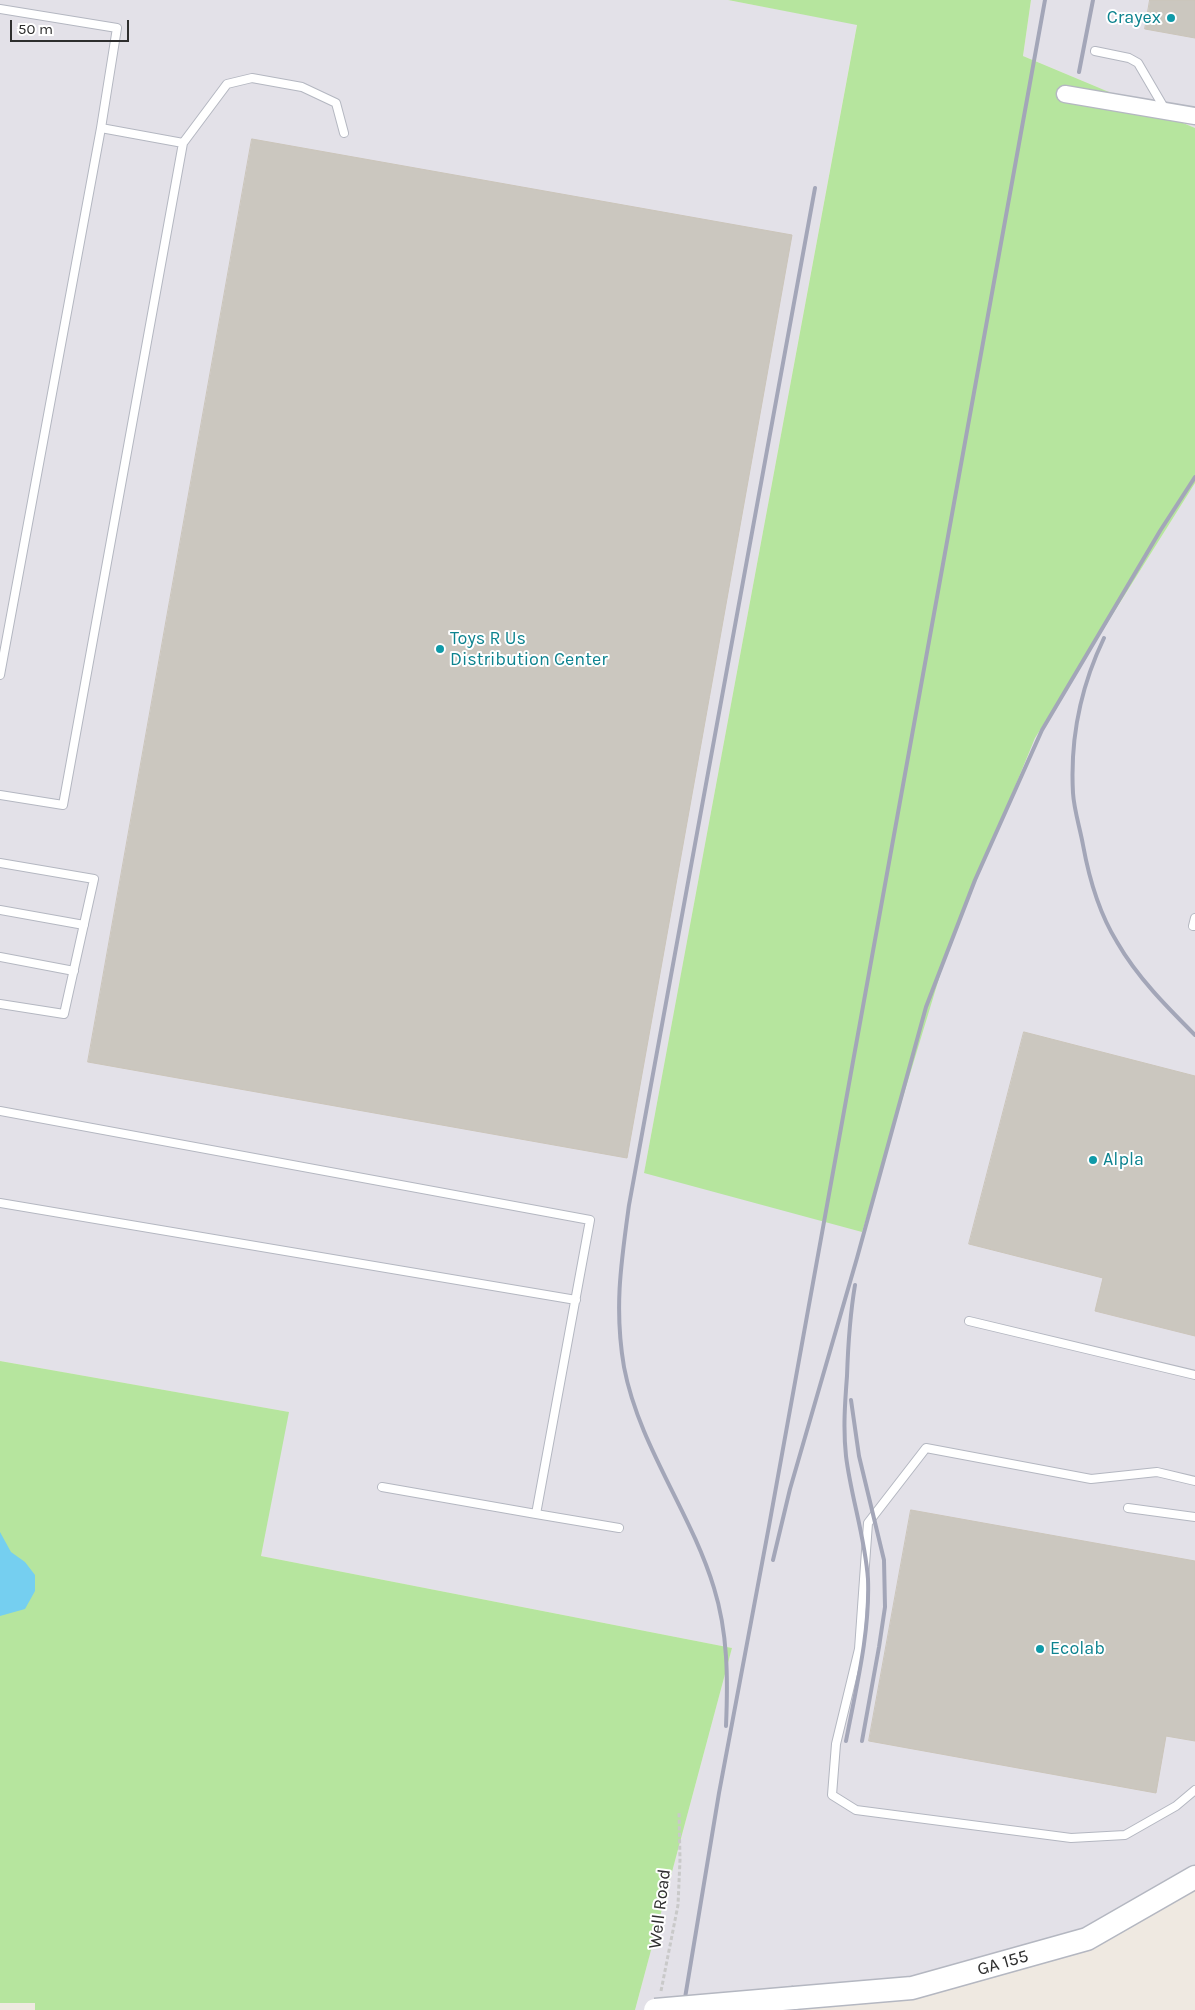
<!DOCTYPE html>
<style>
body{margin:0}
#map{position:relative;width:1195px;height:2010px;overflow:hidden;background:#efe9e1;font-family:Karla,sans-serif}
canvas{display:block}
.scale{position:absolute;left:10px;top:20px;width:119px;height:22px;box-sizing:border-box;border:2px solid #2e2e2e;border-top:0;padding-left:6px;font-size:15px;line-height:18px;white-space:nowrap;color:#2e2e2e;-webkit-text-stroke:4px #fff;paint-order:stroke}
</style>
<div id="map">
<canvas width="1195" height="2010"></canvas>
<div class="scale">50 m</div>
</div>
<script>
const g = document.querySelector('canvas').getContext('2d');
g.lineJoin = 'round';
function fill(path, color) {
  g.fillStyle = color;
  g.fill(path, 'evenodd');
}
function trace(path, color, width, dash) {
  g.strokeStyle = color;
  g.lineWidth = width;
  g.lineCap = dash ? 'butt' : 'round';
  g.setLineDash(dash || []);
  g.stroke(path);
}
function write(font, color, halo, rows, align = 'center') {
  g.font = font + ' Karla,sans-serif';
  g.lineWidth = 4;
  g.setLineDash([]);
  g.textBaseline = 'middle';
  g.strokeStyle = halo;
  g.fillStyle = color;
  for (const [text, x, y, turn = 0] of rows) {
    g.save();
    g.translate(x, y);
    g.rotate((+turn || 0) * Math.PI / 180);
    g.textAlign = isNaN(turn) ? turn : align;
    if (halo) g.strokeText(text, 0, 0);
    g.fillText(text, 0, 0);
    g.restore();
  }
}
const industrial = new Path2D(`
 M 0,0 L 728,0 L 857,24 L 644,1173 L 947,952 L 1035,738 L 1195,483 L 1195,1875 L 1105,1939 L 893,1996 L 728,2010 L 635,2010 L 732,1648 L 261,1556 L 288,1412 L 0,1361 Z
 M 1031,0 L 1195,0 L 1195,128 L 1023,56 Z`);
const green = new Path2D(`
 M 728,0 L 1031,0 L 1023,56 L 1195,128 L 1195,483 L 1035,738 L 947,952 L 862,1232 L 644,1173 L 857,25 Z
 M 0,1361 L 289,1412 L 261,1556 L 732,1648 L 635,2010 L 35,2010 L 35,2003 L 0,2003 Z`);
const water = new Path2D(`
 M 0,1532 L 11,1552 L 25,1562 L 35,1575 L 35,1591 L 25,1609 L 0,1616 Z`);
const building = new Path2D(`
 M 1150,0 L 1195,0 L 1195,38 L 1145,29 Z
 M 252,139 L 792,235 L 627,1158 L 88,1062 Z
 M 1024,1032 L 1195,1076 L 1195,1336 L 1095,1311 L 1103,1278 L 969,1244 Z
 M 911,1510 L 1195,1561 L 1195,1741 L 1166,1736 L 1156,1793 L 869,1741 Z`);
const path = new Path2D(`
 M 661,1991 L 678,1905 L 680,1860 L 679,1811`);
const lane = new Path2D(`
 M 0,9 L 117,28 L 101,128 L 183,143 L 63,805 L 0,795
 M 1095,51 L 1129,58 L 1138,63 L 1166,111
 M 183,143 L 227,84 L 252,78 L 302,87 L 336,103 L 344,133
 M 0,675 L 101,128
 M 0,863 L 94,879 L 64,1014 L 0,1004
 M 0,910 L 84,925
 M 1195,918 L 1193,926 L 1195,926
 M 0,957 L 74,971
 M 0,1111 L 590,1220 L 536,1514 L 382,1487
 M 0,1203 L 576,1300
 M 969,1321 L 1195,1375
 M 1195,1481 L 1157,1472 L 1091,1479 L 926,1448 L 868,1523 L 859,1649 L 836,1744 L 832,1795 L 856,1810 L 1071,1838 L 1125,1835 L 1176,1806 L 1195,1790
 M 1128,1508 L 1195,1517
 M 536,1514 L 619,1528`);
const street = new Path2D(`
 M 1065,94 L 1195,116`);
const secondary = new Path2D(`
 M 794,1998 L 912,1988 L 1087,1939 L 1195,1877`);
const rail = new Path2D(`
 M 1079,72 L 1093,0
 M 1104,638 C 1081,686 1070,739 1073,793 C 1074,810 1080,828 1083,845 C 1089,878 1099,913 1117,942 C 1137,977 1167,1007 1195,1035
 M 851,1400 L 859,1456 L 884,1560 L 885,1607 L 879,1647 L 862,1741
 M 773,1560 L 790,1489 L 857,1258 L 926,1007 L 975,880 L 1042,730 L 1160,531 L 1195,477
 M 726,1726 C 728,1679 728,1633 714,1588 C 691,1512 639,1446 624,1367 C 614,1309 621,1263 629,1205 L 815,188
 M 846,1741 C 856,1688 870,1633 868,1579 C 865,1537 851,1497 846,1456 C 843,1429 845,1402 847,1376 C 848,1346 850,1315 855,1285
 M 683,2010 L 719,1793 L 769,1526 L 1045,0`);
const secondaryBridge = new Path2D(`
 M 655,2010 L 794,1998`);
const markers = [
 [1171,18,5,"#0f9aa8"],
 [440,649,5,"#0f9aa8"],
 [1093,1160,5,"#0f9aa8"],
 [1040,1649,5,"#0f9aa8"]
];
const cultureNames = [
 ["Crayex",1161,18,"right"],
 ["Toys R Us",450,639],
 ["Distribution Center",450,660],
 ["Alpla",1103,1160],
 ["Ecolab",1050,1649]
];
const streetNames = [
 ["Well Road",660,1909,-83],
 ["GA 155",1003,1963,-16]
];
fill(industrial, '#e3e1e8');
fill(green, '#b6e59e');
fill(water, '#75cff0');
fill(building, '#cbc7bf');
trace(building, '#cbc5ba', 1);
trace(lane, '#b4b7c1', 10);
trace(street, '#b4b7c1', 19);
trace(secondary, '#b4b7c1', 25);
trace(path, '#c9c9c9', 3, [4, 2.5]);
trace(lane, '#fff', 8);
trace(street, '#fff', 16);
trace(secondary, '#fff', 22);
trace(rail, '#a3a6b8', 4);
trace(secondaryBridge, '#b4b7c1', 25, []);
trace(secondaryBridge, '#fff', 22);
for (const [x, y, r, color] of markers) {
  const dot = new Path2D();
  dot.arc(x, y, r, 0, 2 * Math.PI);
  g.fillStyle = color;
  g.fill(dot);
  trace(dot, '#fff', 2);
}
write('18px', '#0d838f', '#fff', cultureNames, 'left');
write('18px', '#2e2e2e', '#fff', streetNames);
</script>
